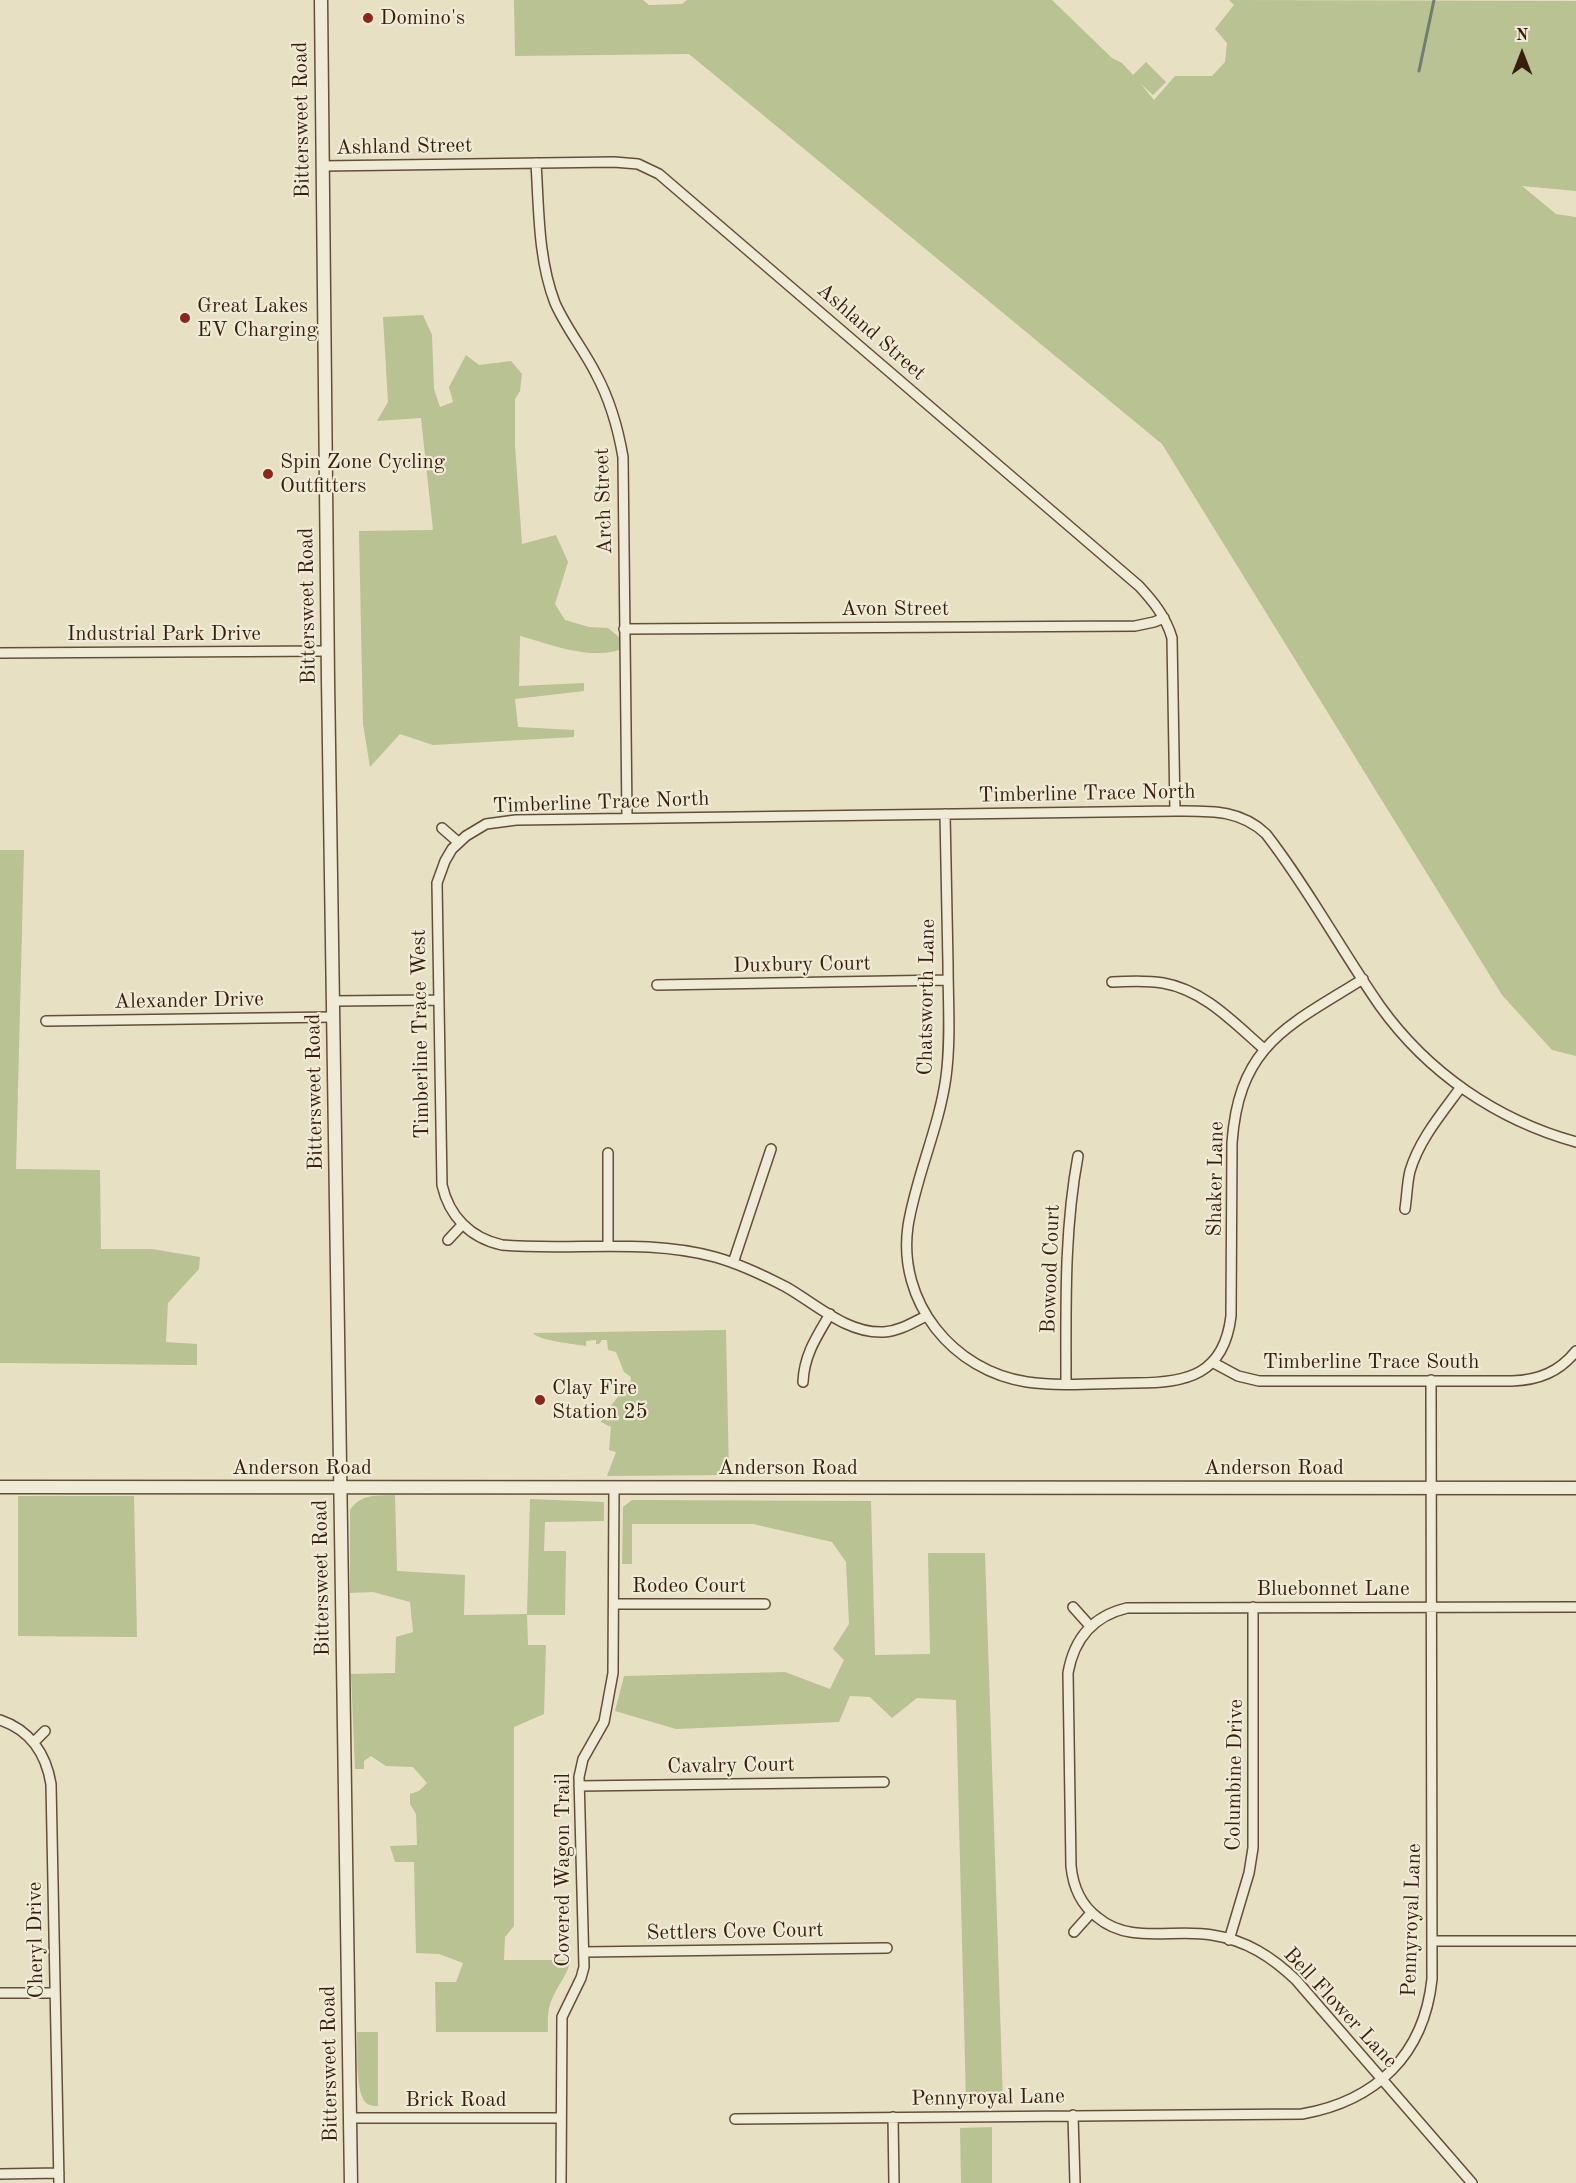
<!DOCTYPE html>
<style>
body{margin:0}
#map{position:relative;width:1576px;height:2183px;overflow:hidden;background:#e8e0c2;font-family:"Old Standard TT",serif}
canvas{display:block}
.north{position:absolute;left:1492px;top:24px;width:60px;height:60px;-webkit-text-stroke:4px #f0ebd7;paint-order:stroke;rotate:0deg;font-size:16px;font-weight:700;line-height:24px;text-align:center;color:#381d0b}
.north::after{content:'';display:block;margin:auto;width:21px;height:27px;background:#381d0b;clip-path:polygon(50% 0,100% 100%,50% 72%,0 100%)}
</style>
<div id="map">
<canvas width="1576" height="2183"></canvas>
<div class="north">N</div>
</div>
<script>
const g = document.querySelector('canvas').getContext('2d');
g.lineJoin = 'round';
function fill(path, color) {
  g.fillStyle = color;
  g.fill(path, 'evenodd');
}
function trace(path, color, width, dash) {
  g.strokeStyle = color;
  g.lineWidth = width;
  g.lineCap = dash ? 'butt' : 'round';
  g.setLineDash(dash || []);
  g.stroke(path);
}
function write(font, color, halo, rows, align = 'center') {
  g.font = font + ' "Old Standard TT",serif';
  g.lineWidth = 4.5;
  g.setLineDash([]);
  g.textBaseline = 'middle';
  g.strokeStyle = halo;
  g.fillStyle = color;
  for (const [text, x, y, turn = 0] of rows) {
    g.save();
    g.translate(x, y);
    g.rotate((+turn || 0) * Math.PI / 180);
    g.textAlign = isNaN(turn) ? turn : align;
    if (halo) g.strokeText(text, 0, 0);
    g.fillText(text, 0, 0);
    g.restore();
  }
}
const green = new Path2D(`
 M 514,0 L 643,0 L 649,5 L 682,4 L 687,0 L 1052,0 L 1112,58 L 1122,63 L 1133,75 L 1146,62 L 1166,82 L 1153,95 L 1140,83 L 1154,100 L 1175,76 L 1212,76 L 1225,62 L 1227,43 L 1215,29 L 1234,5 L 1229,0 L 1576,1 L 1576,191 L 1522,186 L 1556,214 L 1576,217 L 1576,1056 L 1552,1050 L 1502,995 L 1162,444 L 689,54 L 515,56 Z
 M 423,315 L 432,335 L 434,389 L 440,407 L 453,402 L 449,387 L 466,355 L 479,365 L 511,361 L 522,374 L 520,391 L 515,399 L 515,446 L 522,544 L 556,535 L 568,562 L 555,604 L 565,620 L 589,627 L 608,628 L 619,637 L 619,650 C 587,660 551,644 520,636 L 519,686 L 584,683 L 584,691 L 515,699 L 518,727 L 574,730 L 574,737 L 433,745 L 400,734 L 370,767 L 363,724 L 359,531 L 433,530 L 421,418 L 377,421 L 388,402 L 383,317 Z
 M 0,850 L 24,850 L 16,1169 L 100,1170 L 101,1249 L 152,1249 L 200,1257 L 199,1269 L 168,1303 L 166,1342 L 197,1344 L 197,1365 L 0,1363 Z
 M 726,1330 L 729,1475 L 607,1476 L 616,1452 L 609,1450 L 611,1427 L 601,1422 C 602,1415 617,1399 623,1390 L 630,1391 L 631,1377 L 624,1372 L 616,1352 L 608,1350 L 607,1340 L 602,1340 L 599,1344 L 596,1344 L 596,1340 L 586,1341 L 586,1346 C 574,1344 540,1341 533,1333 Z
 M 395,1495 L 397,1571 L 465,1575 L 464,1615 L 527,1614 L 530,1499 L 604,1502 L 604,1521 L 545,1522 L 544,1551 L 566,1551 L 565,1615 L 527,1615 L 528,1645 L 546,1645 L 544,1714 L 514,1727 L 514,1926 L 505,1937 L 504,1960 L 571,1960 C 567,1975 558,1985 552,1999 C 547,2009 548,2021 548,2032 L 436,2032 L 435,1982 L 456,1982 L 463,1963 L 439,1954 L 416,1953 L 414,1862 L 395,1862 L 390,1846 L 417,1845 L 416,1814 L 410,1804 L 410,1794 L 419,1791 L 427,1783 L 413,1767 L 386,1766 L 371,1756 L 364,1761 L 364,1769 L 355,1769 L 351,1674 L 395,1673 L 396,1637 L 413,1632 L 410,1602 L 373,1592 L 350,1593 L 350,1510 C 361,1493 377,1496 395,1495 Z
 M 18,1496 L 134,1496 L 137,1637 L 18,1636 Z
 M 632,1500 L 871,1501 L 875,1655 L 930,1654 L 928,1553 L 985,1553 L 1003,2102 L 966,2102 L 956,1700 L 917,1698 L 892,1718 L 870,1697 L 850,1696 L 839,1722 L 676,1729 L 615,1711 L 624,1676 L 785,1672 L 830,1689 L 844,1660 L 833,1649 L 849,1624 L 846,1562 L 832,1542 L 753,1524 L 632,1524 L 632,1564 L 622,1564 L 623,1507 Z
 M 357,2032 L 378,2032 L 378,2106 C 373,2106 369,2106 365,2102 C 355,2088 358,2050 357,2032 Z
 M 992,2127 L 992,2183 L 961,2183 L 960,2128 Z`);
const stream = new Path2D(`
 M 1419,71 L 1434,0`);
const minor = new Path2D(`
 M 536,163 C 539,210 538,259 555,303 C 566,328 584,350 596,374 C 610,400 618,428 623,457 L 627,818
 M 322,166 L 614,162 L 638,164 L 659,174 L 1139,586 C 1153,601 1166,617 1172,638 L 1175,811
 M 624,629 L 1135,626 L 1154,622 L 1164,618
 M 0,653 L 328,651
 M 945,814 C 946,864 947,914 948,964 C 948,1001 951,1039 946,1077 C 939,1128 916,1176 908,1226 C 897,1302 953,1371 1027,1382 C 1062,1387 1101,1383 1136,1383 C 1187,1383 1224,1375 1231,1316 L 1232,1143 C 1239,1044 1288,1026 1363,979
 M 442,828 L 458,842
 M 1112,982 C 1129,981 1146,980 1163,983 C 1204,990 1234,1023 1264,1049
 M 657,985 L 948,980
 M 333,1001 L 438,1000
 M 46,1021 L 333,1017
 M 1405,1209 C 1407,1196 1407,1183 1410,1171 C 1419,1140 1442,1113 1461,1087
 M 448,1240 L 462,1225
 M 608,1246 L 608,1153
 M 733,1263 L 771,1149
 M 926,1316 C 912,1323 899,1331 884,1332 C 847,1334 816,1304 786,1287 C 763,1275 740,1264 715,1257 C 645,1238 573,1251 502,1245 C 470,1238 449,1216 442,1185 L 437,883 L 445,861 L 452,849 L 466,836 L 486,824 L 516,820 L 1175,811 C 1209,811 1240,809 1266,834 C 1308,888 1341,950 1380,1006 C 1428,1073 1497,1120 1576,1142
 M 1212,1362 L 1238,1376 L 1259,1381 L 1512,1381 C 1539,1380 1559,1372 1576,1351
 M 803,1382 C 804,1355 817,1336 830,1314
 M 1066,1383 C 1066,1307 1064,1231 1078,1156
 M 614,1604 L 765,1604
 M 1073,1607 L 1090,1626
 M 0,1720 C 30,1730 46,1754 51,1784 L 59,2183
 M 34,1742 L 45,1731
 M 579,1786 L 884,1782
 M 1074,1932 L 1091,1913
 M 1229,1940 L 1249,1873 L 1253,1848 L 1253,1607
 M 1432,1941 L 1576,1941
 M 584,1952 L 887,1948
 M 0,1993 L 55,1993
 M 1073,2115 L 1075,2183
 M 893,2117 L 894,2183
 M 350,2118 L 561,2118
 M 735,2119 L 1302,2114 C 1376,2101 1424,2055 1432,1979 L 1431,1380
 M 0,2174 L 59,2173
 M 561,2183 L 562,2017 L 581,1978 L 584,1967 L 579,1777 L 583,1759 L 604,1722 L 613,1673 L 614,1487
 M 1472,2183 L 1296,1980 C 1272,1957 1246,1940 1212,1935 C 1173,1928 1130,1945 1097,1917 C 1080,1904 1073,1886 1071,1866 L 1068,1673 C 1074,1639 1093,1616 1127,1608 L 1576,1607`);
const tertiary = new Path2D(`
 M 321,0 L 328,680 L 351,2183
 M 0,1487 L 1576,1488`);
const markers = [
 [368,18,6,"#8f2418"],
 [185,318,6,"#8f2418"],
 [268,474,6,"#8f2418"],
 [540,1400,6,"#8f2418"]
];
const poiNames = [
 ["Domino's",380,18],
 ["Great Lakes",197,306],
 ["EV Charging",197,330],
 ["Spin Zone Cycling",280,462],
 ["Outfitters",280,486],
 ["Clay Fire",552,1388],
 ["Station 25",552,1412]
];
const streetNames = [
 ["Bittersweet Road",302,120,-91],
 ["Ashland Street",404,147,-1],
 ["Ashland Street",871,332,41],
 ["Arch Street",604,501,-92],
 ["Bittersweet Road",308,606,-91],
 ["Avon Street",895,609],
 ["Industrial Park Drive",164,634],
 ["Timberline Trace North",1087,794,-1],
 ["Timberline Trace North",601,803,-2],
 ["Duxbury Court",802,965,-1],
 ["Chatsworth Lane",927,997,-89],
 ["Alexander Drive",189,1001,-1],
 ["Timberline Trace West",421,1034,-91],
 ["Bittersweet Road",315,1092,-91],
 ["Shaker Lane",1216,1179,-89],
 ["Bowood Court",1051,1269,-88],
 ["Timberline Trace South",1371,1362],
 ["Anderson Road",302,1468],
 ["Anderson Road",788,1468],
 ["Anderson Road",1274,1468],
 ["Bittersweet Road",322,1578,-91],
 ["Rodeo Court",689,1586],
 ["Bluebonnet Lane",1333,1589],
 ["Cavalry Court",731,1766,-1],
 ["Columbine Drive",1235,1775,-89],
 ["Covered Wagon Trail",563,1870,-90],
 ["Pennyroyal Lane",1412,1920,-88],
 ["Settlers Cove Court",735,1932,-1],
 ["Cheryl Drive",36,1940,-91],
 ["Bell Flower Lane",1340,2008,47],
 ["Bittersweet Road",330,2064,-91],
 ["Pennyroyal Lane",988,2098,-1],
 ["Brick Road",456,2100]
];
fill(green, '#b8c292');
trace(stream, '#717d6f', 3);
trace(minor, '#644e39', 12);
trace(tertiary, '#644e39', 15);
trace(minor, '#f0ebd7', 9);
trace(tertiary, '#f0ebd7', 12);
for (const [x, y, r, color] of markers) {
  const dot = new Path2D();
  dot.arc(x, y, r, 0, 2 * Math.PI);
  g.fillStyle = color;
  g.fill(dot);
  trace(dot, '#f0ebd7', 2);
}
write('21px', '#381d0b', '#f0ebd7', poiNames, 'left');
write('21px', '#381d0b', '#f0ebd7', streetNames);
</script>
